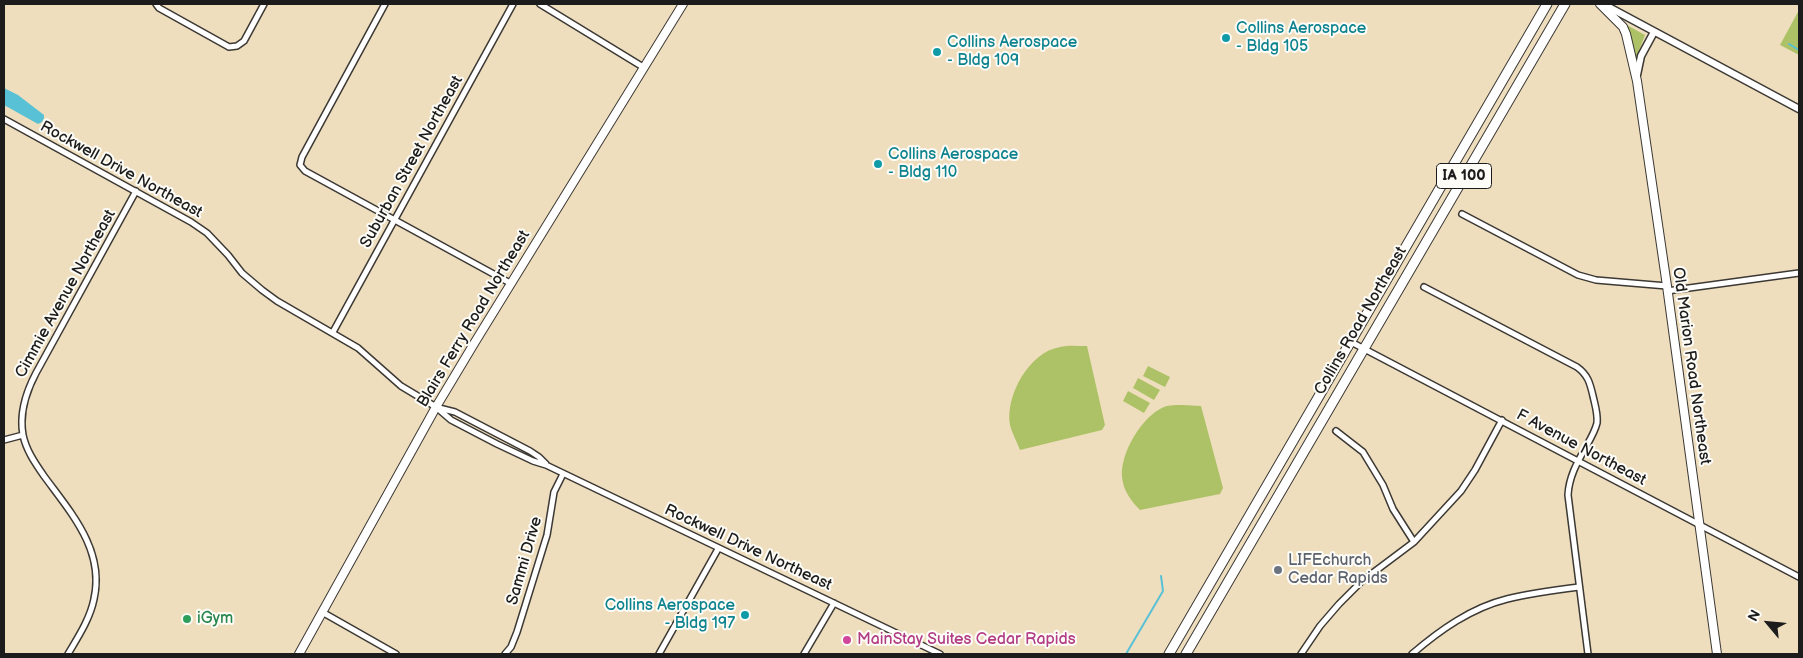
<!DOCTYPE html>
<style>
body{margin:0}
#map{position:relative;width:1803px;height:658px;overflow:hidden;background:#efdebe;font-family:"Balsamiq Sans",sans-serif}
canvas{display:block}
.frame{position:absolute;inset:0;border:5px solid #1c1c1c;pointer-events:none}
.north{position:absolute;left:1743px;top:598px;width:50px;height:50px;-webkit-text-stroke:4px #fdfcf7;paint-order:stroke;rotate:298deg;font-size:14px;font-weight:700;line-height:20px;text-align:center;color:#1c1c1c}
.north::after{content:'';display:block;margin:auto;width:18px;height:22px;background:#1c1c1c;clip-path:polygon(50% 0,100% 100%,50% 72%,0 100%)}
</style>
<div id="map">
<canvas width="1803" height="658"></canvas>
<div class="frame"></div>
<div class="north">N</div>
</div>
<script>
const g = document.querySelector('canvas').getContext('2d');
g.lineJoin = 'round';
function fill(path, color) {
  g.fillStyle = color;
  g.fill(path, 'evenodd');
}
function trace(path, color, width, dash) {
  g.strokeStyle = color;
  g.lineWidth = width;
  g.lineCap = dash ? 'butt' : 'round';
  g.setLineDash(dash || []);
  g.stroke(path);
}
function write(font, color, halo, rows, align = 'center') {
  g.font = font + ' "Balsamiq Sans",sans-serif';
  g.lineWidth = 4;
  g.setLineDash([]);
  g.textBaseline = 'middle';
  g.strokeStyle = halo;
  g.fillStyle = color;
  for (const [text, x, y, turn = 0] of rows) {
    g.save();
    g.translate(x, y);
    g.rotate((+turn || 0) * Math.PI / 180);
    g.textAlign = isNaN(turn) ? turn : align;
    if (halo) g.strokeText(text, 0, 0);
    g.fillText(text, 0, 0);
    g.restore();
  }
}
const green = new Path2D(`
 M 1799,10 L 1799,55 L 1780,45 Z
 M 1625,24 L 1645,35 L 1635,61 L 1625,25 Z
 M 1087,346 L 1105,425 L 1102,430 L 1020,450 C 1017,442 1012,433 1010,425 C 1005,396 1029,352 1060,347 C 1068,345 1078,346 1087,346 Z
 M 1148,366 L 1170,377 L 1165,387 L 1143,376 Z
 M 1138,378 L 1160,390 L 1154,400 L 1133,388 Z
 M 1128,391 L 1150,403 L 1144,413 L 1123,401 Z
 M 1183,405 L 1201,406 L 1223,488 L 1220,494 L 1140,510 C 1131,501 1123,490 1122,477 C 1120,453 1142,416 1164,407 C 1169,405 1177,405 1183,405 Z`);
const water = new Path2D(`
 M 4,88 L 18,95 L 44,115 L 44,118 L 42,122 L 38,124 L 4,105 Z`);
const stream = new Path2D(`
 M 1789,44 L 1799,50
 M 1126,654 L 1163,591 L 1161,576`);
const minor = new Path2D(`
 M 156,4 L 159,8 L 229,47 L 237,46 L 244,41 L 264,4
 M 385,4 L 302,157 L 300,165 L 305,171 L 510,283
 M 540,4 L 643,67
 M 4,119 L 191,222 L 207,233 L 228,255 L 242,273 L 262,290 L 277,301 L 358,348 L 401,386 L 436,407 L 451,420 L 497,444 L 533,461 L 546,465 L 940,654
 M 1462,214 L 1578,275 L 1596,280 L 1667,286
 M 1424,287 L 1577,367 C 1588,375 1590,383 1593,396 C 1595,405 1598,414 1597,423 C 1595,431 1591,438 1587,445 C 1578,461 1569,476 1568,495 L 1588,654
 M 1667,291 L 1799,273
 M 333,332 L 513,4
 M 1351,342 L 1799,577
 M 439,408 L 455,412 L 530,451 L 539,457 L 546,464
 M 1336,431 L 1363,452 L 1383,485 L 1393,509 L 1414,542
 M 4,440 L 23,435
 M 322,612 L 396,654
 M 68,654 C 78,637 90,619 94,599 C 105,550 71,513 44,476 C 35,463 26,450 23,435 C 19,413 26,392 36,373 L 136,191
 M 505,654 L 511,647 L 517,632 L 547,535 L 554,492 L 563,474
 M 659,654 L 718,549
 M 804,654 L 834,603
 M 1301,654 L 1320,626 L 1339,604 L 1362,581 L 1414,542 L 1461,491 L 1475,470 L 1502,420
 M 1412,654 C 1440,630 1471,608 1507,599 C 1531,593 1555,590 1579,587`);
const tertiary = new Path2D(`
 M 1603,4 L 1799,109
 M 1637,75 L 1641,56 L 1654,32`);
const secondary = new Path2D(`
 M 1600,4 L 1623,27 L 1626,34 L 1637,81 L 1667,286 L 1717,654
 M 299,654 L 436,407 L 475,342 L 683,4`);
const trunk = new Path2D(`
 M 1169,654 L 1547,4
 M 1186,654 L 1565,4`);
const markers = [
 [1226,38,5,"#0f9aa8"],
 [937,52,5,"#0f9aa8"],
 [878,164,5,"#0f9aa8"],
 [1278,570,5,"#6b7280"],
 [745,615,5,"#0f9aa8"],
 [187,619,5,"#2e9e5b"],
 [847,640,5,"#d1479c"]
];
const shields = [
 [1464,176,55]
];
const shieldNames = [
 ["IA 100",1464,176]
];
const cultureNames = [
 ["Collins Aerospace",1236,29],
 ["- Bldg 105",1236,47],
 ["Collins Aerospace",947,43],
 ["- Bldg 109",947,61],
 ["Collins Aerospace",888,155],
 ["- Bldg 110",888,173],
 ["Collins Aerospace",735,606,"right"],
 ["- Bldg 197",735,624,"right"]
];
const streetNames = [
 ["Suburban Street Northeast",412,162,-61],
 ["Rockwell Drive Northeast",121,170,29],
 ["Cimmie Avenue Northeast",66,294,-61],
 ["Blairs Ferry Road Northeast",474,319,-59],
 ["Collins Road Northeast",1361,321,-60],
 ["Old Marion Road Northeast",1691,366,82],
 ["F Avenue Northeast",1581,448,28],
 ["Rockwell Drive Northeast",748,548,25],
 ["Sammi Drive",525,561,-74]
];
const worshipNames = [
 ["LIFEchurch",1288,561],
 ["Cedar Rapids",1288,579]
];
const leisureNames = [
 ["iGym",197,619]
];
const hotelNames = [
 ["MainStay Suites Cedar Rapids",857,640]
];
fill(green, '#adc266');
fill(water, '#58c1d5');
trace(stream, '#58c1d5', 2);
trace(minor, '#3c3934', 8);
trace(tertiary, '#3c3934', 9);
trace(secondary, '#3c3934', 10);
trace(trunk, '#3c3934', 11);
trace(minor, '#fff', 5);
trace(tertiary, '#fff', 6);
trace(secondary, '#fff', 8);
trace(trunk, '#fff', 9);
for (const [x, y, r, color] of markers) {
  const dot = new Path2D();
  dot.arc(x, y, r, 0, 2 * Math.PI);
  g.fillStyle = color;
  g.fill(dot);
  trace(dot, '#fdfcf7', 2);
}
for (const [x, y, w] of shields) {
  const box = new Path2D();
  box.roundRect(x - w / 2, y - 12.5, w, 25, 4);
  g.fillStyle = '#fdfcf7';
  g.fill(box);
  trace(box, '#1c1c1c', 1);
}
write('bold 15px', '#1c1c1c', null, shieldNames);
write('16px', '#0d838f', '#fdfcf7', cultureNames, 'left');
write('16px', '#1c1c1c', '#fdfcf7', streetNames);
write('16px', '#5b616d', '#fdfcf7', worshipNames, 'left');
write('16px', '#27864d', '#fdfcf7', leisureNames, 'left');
write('16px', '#b23c85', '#fdfcf7', hotelNames, 'left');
</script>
